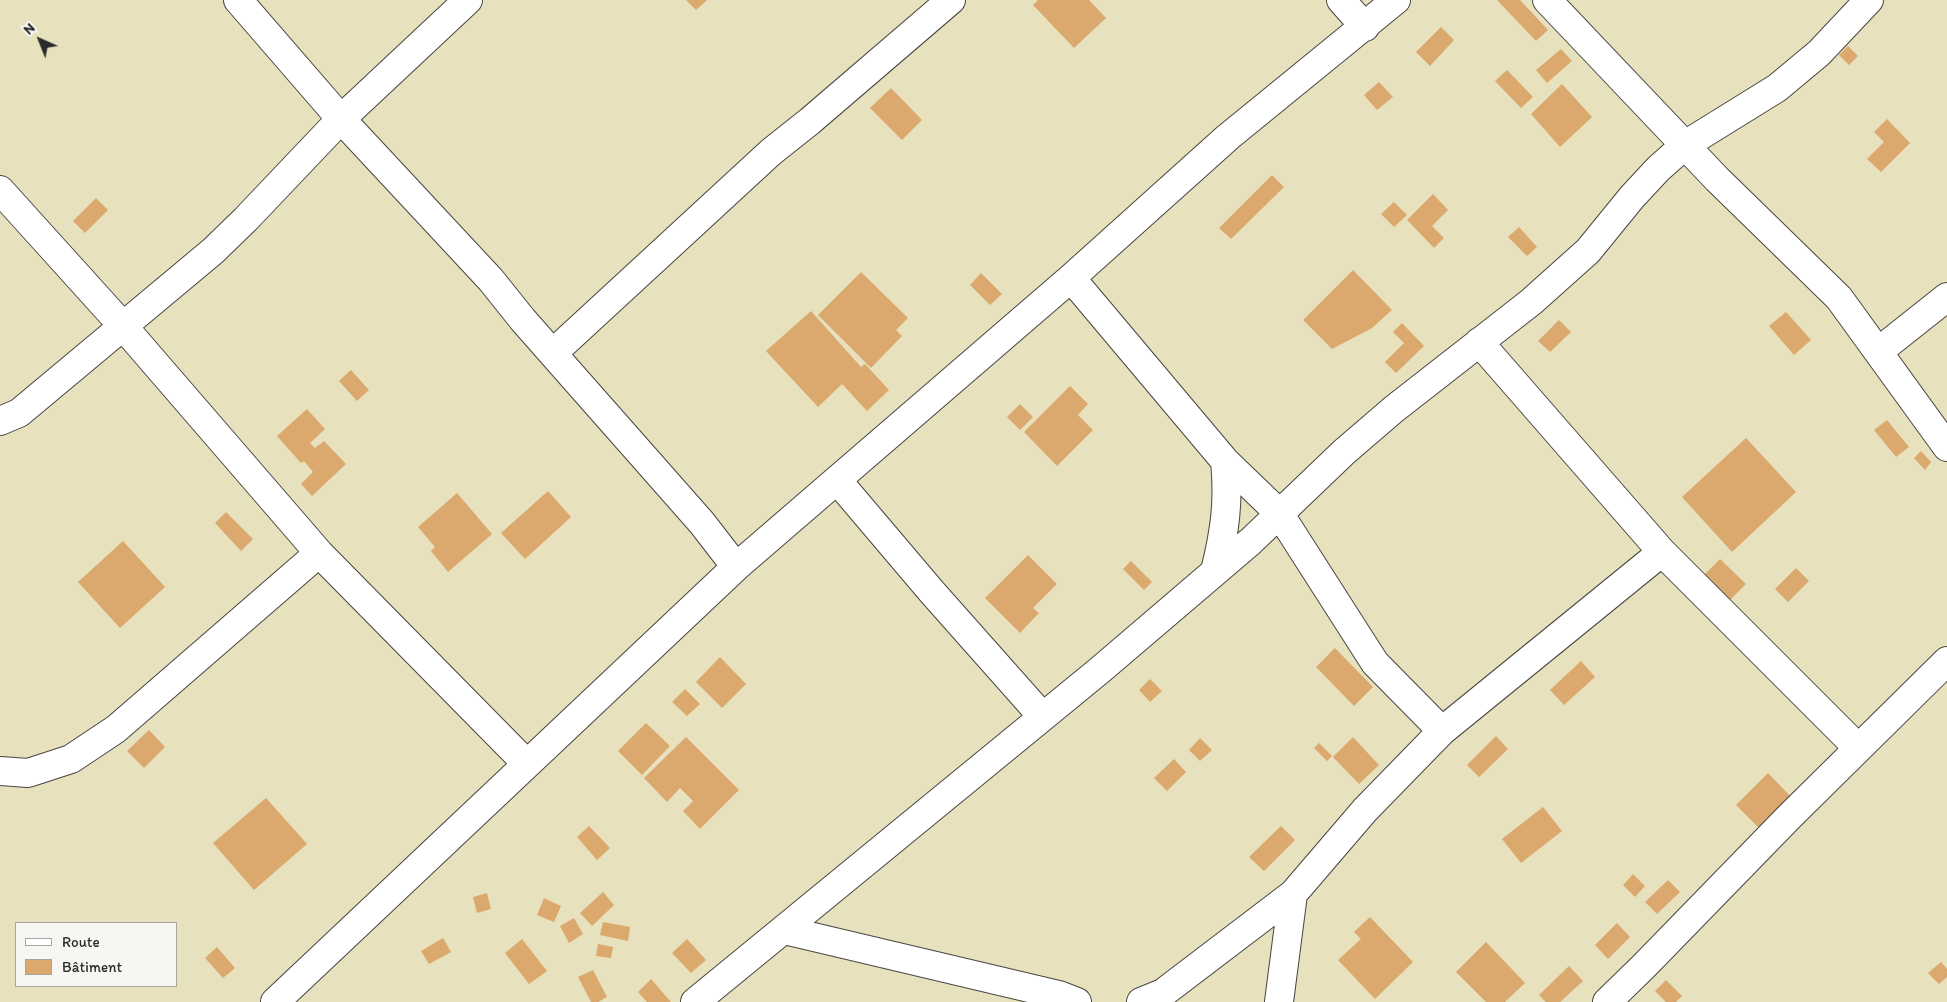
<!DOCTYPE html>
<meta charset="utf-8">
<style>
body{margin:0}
#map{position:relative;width:1947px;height:1002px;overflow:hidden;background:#e7e1be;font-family:Itim,sans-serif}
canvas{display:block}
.legend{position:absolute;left:15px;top:922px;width:162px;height:65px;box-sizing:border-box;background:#f6f6f2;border:1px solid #a5a5a2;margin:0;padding:6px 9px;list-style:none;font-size:15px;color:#2b2b2b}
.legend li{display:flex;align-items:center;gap:10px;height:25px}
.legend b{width:25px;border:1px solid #a5a5a2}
.north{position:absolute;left:15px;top:15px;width:50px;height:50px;-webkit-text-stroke:4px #f6f6f2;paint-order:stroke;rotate:316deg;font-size:14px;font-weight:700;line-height:20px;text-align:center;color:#2b2b2b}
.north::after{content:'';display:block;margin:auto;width:18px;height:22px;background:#2b2b2b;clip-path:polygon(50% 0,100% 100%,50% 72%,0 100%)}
</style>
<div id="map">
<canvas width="1947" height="1002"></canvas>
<ul class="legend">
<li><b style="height:6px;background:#fff"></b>Route</li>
<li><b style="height:14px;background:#dba86d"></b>Bâtiment</li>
</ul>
<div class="north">N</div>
</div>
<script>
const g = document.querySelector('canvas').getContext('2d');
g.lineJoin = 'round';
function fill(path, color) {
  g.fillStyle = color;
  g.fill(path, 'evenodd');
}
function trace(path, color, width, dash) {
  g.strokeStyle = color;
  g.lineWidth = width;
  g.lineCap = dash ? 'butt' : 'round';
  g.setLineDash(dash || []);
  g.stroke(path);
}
const building = new Path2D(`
 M 686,0 L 707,0 L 696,10 Z
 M 1038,0 L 1089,0 L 1106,18 L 1074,48 L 1033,5 Z
 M 1497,0 L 1520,0 L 1548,30 L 1536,41 Z
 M 1441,27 L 1454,40 L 1430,66 L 1416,52 Z
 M 1848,46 L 1858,56 L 1849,65 L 1839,55 Z
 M 1561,49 L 1572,61 L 1547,83 L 1536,70 Z
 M 1507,70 L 1533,97 L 1521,108 L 1495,81 Z
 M 1379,82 L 1393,97 L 1377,110 L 1364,95 Z
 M 1562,84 L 1592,117 L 1560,147 L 1531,114 Z
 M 891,88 L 922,120 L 902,140 L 870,108 Z
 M 1887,119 L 1910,143 L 1881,172 L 1867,159 L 1884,142 L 1874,132 Z
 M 1272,175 L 1284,187 L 1231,239 L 1219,228 Z
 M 1433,194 L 1448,210 L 1432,226 L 1444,238 L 1434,248 L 1407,220 Z
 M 96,198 L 108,210 L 85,233 L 73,221 Z
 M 1394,202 L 1407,215 L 1394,227 L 1381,214 Z
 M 1519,227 L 1537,247 L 1527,256 L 1508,237 Z
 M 1353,270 L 1392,310 L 1372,328 L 1332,349 L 1303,320 Z
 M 861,272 L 908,318 L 896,330 L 902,336 L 871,368 L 818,315 Z
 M 981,273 L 1002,294 L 990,305 L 970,285 Z
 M 811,311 L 861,367 L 865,364 L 889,390 L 867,411 L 842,384 L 818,407 L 766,351 Z
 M 1786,312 L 1811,340 L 1794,355 L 1769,326 Z
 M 1559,320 L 1571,332 L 1550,352 L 1538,341 Z
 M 1402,323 L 1424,346 L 1396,373 L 1385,362 L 1404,343 L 1393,332 Z
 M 351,370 L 369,390 L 357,401 L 339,381 Z
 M 1070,386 L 1088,404 L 1078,415 L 1093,430 L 1057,466 L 1024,432 Z
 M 1020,404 L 1033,417 L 1020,430 L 1007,417 Z
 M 307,409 L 325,429 L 310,443 L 315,448 L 324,441 L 346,464 L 312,496 L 301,484 L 313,472 L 304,461 L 301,463 L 277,436 Z
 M 1887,420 L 1909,447 L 1896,457 L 1874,430 Z
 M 1746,438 L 1796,492 L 1732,552 L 1682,497 Z
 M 1921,451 L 1931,462 L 1925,470 L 1914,458 Z
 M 548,491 L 571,517 L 525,559 L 501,533 Z
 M 457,493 L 492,534 L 448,572 L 431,551 L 435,547 L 418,527 Z
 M 226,512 L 253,539 L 241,551 L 215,523 Z
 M 123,541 L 165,587 L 120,628 L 78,582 Z
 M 1028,555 L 1057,584 L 1033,608 L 1039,613 L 1020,633 L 985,598 Z
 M 1720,559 L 1746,584 L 1728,602 L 1702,577 Z
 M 1131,561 L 1152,582 L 1144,590 L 1123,569 Z
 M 1796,568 L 1809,581 L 1788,602 L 1775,589 Z
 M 1335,648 L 1373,687 L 1354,706 L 1316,667 Z
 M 720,657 L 746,684 L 722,708 L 696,682 Z
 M 1581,661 L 1595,677 L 1564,705 L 1550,690 Z
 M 1150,679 L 1162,691 L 1150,702 L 1139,690 Z
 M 685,689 L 700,704 L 687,716 L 672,702 Z
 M 646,723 L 670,746 L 642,775 L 618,751 Z
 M 149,730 L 165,747 L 144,768 L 127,751 Z
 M 1496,736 L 1508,749 L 1479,777 L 1467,765 Z
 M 686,737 L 739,790 L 700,829 L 683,811 L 693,801 L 680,788 L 667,802 L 644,778 Z
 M 1353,737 L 1379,765 L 1359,784 L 1333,757 Z
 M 1200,738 L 1212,750 L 1200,761 L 1189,750 Z
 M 1319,743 L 1332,756 L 1327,761 L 1314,748 Z
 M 1174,759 L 1186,772 L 1167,791 L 1154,778 Z
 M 1768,773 L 1792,798 L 1760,829 L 1736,805 Z
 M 266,798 L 307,844 L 254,890 L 213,843 Z
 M 1543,807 L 1562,831 L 1521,863 L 1502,839 Z
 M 589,826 L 610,848 L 597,860 L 577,837 Z
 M 1281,826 L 1295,840 L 1264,871 L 1249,857 Z
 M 1633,874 L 1645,886 L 1635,897 L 1623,885 Z
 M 1668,880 L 1680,892 L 1657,914 L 1645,902 Z
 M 603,892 L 614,905 L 592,926 L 580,913 Z
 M 487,893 L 491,909 L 477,913 L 473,897 Z
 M 544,898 L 561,906 L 554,922 L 537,915 Z
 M 1370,917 L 1413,962 L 1375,999 L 1338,960 L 1361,939 L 1354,932 Z
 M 574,918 L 583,934 L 569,943 L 560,926 Z
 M 603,922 L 630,927 L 628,941 L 600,935 Z
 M 1617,923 L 1630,937 L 1608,959 L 1595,945 Z
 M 443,938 L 451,952 L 429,964 L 421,951 Z
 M 522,939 L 547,971 L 529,984 L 505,953 Z
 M 687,939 L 706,960 L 691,973 L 672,953 Z
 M 1486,942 L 1525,983 L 1505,1002 L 1486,1002 L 1456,972 Z
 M 598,944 L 613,947 L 611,958 L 596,956 Z
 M 217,947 L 235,968 L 223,978 L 205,958 Z
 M 1941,962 L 1947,969 L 1947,977 L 1939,984 L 1928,973 Z
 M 1569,966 L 1583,981 L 1560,1002 L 1546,1002 L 1539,995 Z
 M 593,970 L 607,997 L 598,1002 L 591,1002 L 578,977 Z
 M 651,979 L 671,1002 L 647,1002 L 638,992 Z
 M 1666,980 L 1682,996 L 1676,1002 L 1666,1002 L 1655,991 Z`);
const minor = new Path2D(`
 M 238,0 L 341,119 L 491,280 L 523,320 L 702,523 L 736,567
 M 1341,0 L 1365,27
 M 1547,0 L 1717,179 L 1839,298 L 1947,447
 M 0,190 L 122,325 L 319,553 L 526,763
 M 1071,278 L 1225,461 L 1279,513 L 1375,663 L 1442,731
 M 1479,342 L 1662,552 L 1858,748
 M 1879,351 L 1947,297
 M 553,353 L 771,152 L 810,121 L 951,0
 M 0,421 L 19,413 L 213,251 L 246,219 L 341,119 L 468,0
 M 837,480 L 932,592 L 1042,716
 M 1215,571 C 1225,531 1229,502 1225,461
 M 0,771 L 28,773 L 71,759 L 116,729 L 319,553
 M 784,930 L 1059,995 L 1077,1002
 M 275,1002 L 736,567 L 1071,278 L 1228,137 L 1396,0
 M 695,1002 L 1100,670 L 1251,541 L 1344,452 L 1394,409 L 1531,302 L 1588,251 L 1632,197 L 1658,169 L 1685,145 L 1777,88 L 1819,53 L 1869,0
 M 1141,1002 L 1163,993 L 1293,894 L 1365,810 L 1442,731 L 1662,552
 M 1279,1002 L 1293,894
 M 1607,1002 L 1643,967 L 1790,816 L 1947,661`);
fill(building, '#dba86d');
trace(minor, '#474641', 30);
trace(minor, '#fff', 28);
</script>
